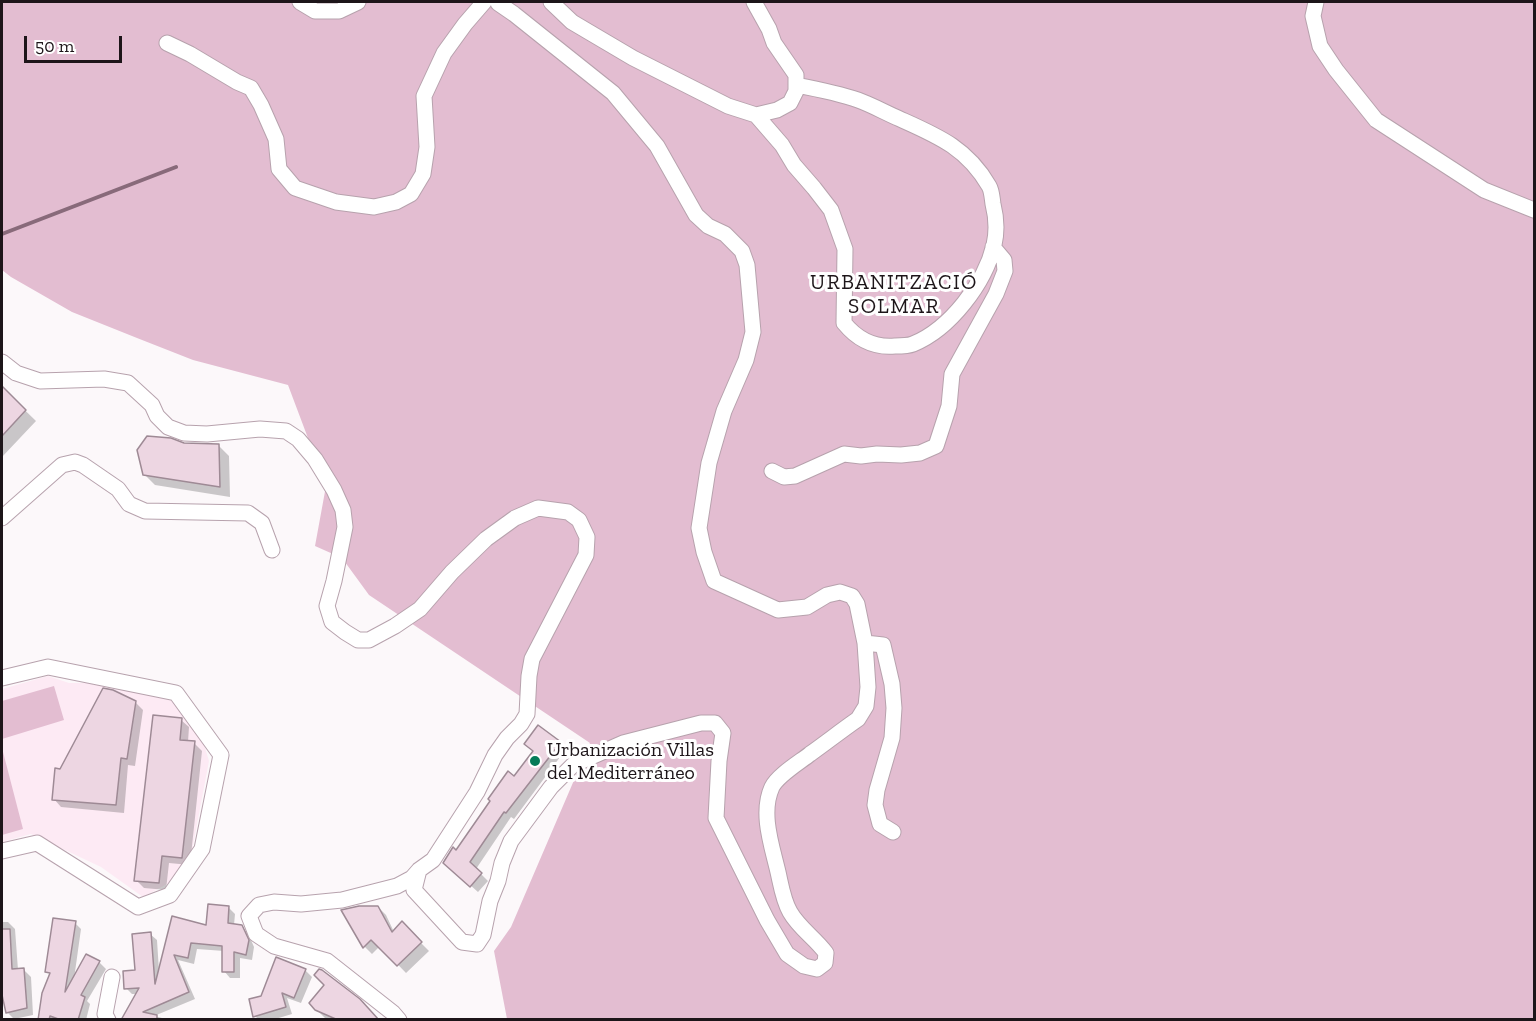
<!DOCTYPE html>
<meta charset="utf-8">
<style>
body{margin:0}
#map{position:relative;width:1536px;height:1021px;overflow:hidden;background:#fcf8fa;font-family:"Zilla Slab",serif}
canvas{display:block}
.frame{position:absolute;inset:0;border:3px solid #1d1519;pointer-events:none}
.scale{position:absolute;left:24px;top:36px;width:98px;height:27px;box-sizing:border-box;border:3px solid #1d1519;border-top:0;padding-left:8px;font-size:18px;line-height:21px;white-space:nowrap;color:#1d1519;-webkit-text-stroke:4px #fff;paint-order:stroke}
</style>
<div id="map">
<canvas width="1536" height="1021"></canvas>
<div class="frame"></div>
<div class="scale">50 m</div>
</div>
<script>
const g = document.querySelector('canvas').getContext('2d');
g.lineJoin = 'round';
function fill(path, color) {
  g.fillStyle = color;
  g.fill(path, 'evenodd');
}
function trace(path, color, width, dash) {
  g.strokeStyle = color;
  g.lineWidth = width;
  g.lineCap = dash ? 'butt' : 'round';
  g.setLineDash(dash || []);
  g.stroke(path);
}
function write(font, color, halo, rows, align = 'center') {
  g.font = font + ' "Zilla Slab",serif';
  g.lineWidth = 6;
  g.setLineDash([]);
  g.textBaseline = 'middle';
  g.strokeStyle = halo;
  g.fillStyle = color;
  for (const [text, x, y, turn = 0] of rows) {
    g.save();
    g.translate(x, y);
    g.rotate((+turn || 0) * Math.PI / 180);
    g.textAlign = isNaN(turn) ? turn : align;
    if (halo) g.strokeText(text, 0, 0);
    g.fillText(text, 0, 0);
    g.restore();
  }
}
const built = new Path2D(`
 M 48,676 L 69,683 L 98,683 L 176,700 L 203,741 L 209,761 L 192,851 L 169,883 L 143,897 L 101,867 L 31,834 L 2,842 L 2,689 Z`);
const green = new Path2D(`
 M 2,2 L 1534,2 L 1534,1019 L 507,1019 L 494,951 L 511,927 L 590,743 L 369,595 L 342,558 L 315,546 L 326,486 L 288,385 L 193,360 L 137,338 L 72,312 L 11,277 L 2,270 Z
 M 54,686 L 64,720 L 2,739 L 2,701 Z
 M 2,748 L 23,829 L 2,835 Z`);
const shadow = new Path2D(`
 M 2,388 L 36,421 L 2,457 Z
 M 183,444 L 218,445 L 229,456 L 230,497 L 155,485 L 144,474 Z
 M 135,702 L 143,710 L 135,766 L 128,765 L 124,813 L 61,807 L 54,799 L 61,770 Z
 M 181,720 L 189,727 L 188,742 L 194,743 L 202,751 L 190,865 L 169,863 L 166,890 L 144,888 L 136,880 Z
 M 560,743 L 566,749 L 514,819 L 511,817 L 476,869 L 488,881 L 478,892 L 452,869 L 457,852 L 534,752 L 526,744 Z
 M 378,907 L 386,915 L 394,932 L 402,924 L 429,951 L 406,973 L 380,946 L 372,954 L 365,947 L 343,911 Z
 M 229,908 L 235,914 L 234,925 L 241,927 L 248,933 L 254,947 L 252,960 L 240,958 L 240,978 L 230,978 L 224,971 L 224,951 L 197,949 L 194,964 L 178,960 L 195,999 L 154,1016 L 170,1020 L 122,1020 L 137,994 L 132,994 L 126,988 L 136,972 L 150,934 L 157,940 L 159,971 L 173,918 L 208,927 Z
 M 2,922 L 8,922 L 15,929 L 18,970 L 24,970 L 31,977 L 33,1015 L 14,1019 L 7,1012 L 3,996 L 2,968 Z
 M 75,923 L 81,929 L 74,979 L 87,956 L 99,962 L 106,969 L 87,1001 L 90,1004 L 86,1020 L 42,1020 L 51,975 L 47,971 Z
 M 305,970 L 312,977 L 301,1003 L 287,998 L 292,1014 L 272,1020 L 259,1020 L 255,1016 L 262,997 Z
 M 325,985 L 378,1020 L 327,1020 L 316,1009 Z`);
const stream = new Path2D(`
 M 2,234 L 176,167`);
const building = new Path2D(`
 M 2,386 L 26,410 L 2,436 Z
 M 147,436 L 171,438 L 184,443 L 219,444 L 220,487 L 143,475 L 137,450 Z
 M 103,688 L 113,690 L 136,701 L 127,759 L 121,758 L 116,805 L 52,800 L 55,768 L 60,769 Z
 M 153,715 L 182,718 L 180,740 L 195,741 L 182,858 L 162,856 L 159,883 L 134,881 Z
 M 538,725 L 561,742 L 506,813 L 504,812 L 470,862 L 482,873 L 470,887 L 443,863 L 453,847 L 456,850 L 490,801 L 488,799 L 508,771 L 514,776 L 533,751 L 524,744 Z
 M 208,904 L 229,906 L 228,923 L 242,925 L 249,940 L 246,955 L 234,952 L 234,972 L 222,972 L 222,946 L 191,943 L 188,958 L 174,955 L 189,992 L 143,1012 L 157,1015 L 157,1020 L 121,1020 L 139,988 L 124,989 L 123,971 L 135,970 L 132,934 L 151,932 L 155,984 L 172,916 L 206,925 Z
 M 359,906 L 378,906 L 392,932 L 402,921 L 422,942 L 397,966 L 371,940 L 363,948 L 341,910 Z
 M 53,918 L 76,921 L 65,992 L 86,954 L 100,961 L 81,995 L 85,997 L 78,1020 L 61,1020 L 50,1016 L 49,1020 L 38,1020 L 42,993 L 50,973 L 45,972 Z
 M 2,929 L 10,929 L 12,969 L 24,968 L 27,1008 L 6,1013 L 2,995 Z
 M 276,957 L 306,969 L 294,998 L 282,993 L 286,1007 L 253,1017 L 249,999 L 261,996 Z
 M 319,969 L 322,970 L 360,999 L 379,1020 L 338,1020 L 315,1010 L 309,1003 L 324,985 L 314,975 Z`);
const minor = new Path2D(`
 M 300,2 L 315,11 L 339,11 L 358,2
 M 551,2 L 572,22 L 633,58 L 728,106 L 756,115 L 777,110 L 790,103 L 796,91 L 796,75 L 774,43 L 769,29 L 754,2
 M 1316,2 L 1313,16 L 1320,46 L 1336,70 L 1376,120 L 1484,190 L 1534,210
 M 167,43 L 190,54 L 237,82 L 251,88 L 261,105 L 276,139 L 279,169 L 295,188 L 336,202 L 374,207 L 396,202 L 411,194 L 423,174 L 427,147 L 424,96 L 444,53 L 465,24 L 484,2
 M 756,115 L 782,145 L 794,165 L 814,188 L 831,210 L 845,249 L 844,323 C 857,339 873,348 895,346 C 901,346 908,346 913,344 C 950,329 985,283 994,245 C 997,232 996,216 993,204 C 992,198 992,191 989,186 C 967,148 938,136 900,119 C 886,113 872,105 858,100 C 838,93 817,89 796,85
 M 2,362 L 16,373 L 40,381 L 104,379 L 128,383 L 152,405 L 157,416 L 168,427 L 184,433 L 207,434 L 260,429 L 286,431 L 298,439 L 315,459 L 334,490 L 343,510 L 345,527 L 334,581 L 327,606 L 332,622 L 345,632 L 358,640 L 369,640 L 395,626 L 420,609 L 452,572 L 486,539 L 515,518 L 538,508 L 568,512 L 579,520 L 587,537 L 586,555 L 532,659 L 529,676 L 527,714 L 521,724 L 507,738 L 495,755 L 477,792 L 433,860 L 419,870 L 412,878 L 397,886 L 342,900 L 301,904 L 274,902 L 259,905 L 249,916 L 256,934 L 274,946 L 327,961 L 393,1013 L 399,1020
 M 772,471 L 784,477 L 795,476 L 844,454 L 861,456 L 877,454 L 901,455 L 920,453 L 936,446 L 949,406 L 952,374 L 996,294 L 1005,271 L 1004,260 L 993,247
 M 2,518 L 62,465 L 75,462 L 83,465 L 118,489 L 129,504 L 145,511 L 248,513 L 262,523 L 272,550
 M 865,643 L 883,645 L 892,684 L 894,708 L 892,738 L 877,790 L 875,805 L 880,824 L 893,832
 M 2,678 L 48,667 L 176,693 L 221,755 L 202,849 L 170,895 L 138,907 L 37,843 L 2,851
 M 419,870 L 414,890 L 462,942 L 477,944 L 483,935 L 490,901 L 498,881 L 502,863 L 511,841 L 551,787 L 573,765 L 623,743 L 701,723 L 715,723 L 723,733 L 719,761 L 716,818 L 767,920 L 787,954 L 804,966 L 817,969 L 825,963 L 826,953 C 815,938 799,928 790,912 C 783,900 781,885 778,872 C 772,846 760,813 772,787 C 778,775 800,762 810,754 C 827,742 842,730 858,719 L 866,706 L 868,687 L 865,643 L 857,604 L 852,596 L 840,592 L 827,595 L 807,607 L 778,610 L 714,581 L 704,552 L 699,528 L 709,463 L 724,411 L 746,360 L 753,332 L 747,265 L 742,251 L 725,234 L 708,226 L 696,215 L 657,146 L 613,93 L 514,14 L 498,3 L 499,2
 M 108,1020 L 105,1014 L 112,977`);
const markers = [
 [535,761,6,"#057b58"]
];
const poiNames = [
 ["Urbanización Villas",547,750],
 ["del Mediterráneo",547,773]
];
const neighbourhoodNames = [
 ["URBANITZACIÓ",894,283],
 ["SOLMAR",894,307]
];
fill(built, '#fdeaf4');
fill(green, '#e3bdd1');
fill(shadow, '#0003');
trace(stream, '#886a7a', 4);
fill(building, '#edd6e2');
trace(building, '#9e8a95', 1.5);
trace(minor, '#b7a2ad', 17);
trace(minor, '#fff', 15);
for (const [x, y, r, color] of markers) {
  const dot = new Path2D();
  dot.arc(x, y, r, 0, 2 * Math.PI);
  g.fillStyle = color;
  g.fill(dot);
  trace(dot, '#fff', 2);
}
write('20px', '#1d1519', '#fff', poiNames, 'left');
g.letterSpacing = '1.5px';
write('21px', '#1d1519', '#fff', neighbourhoodNames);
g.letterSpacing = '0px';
</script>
